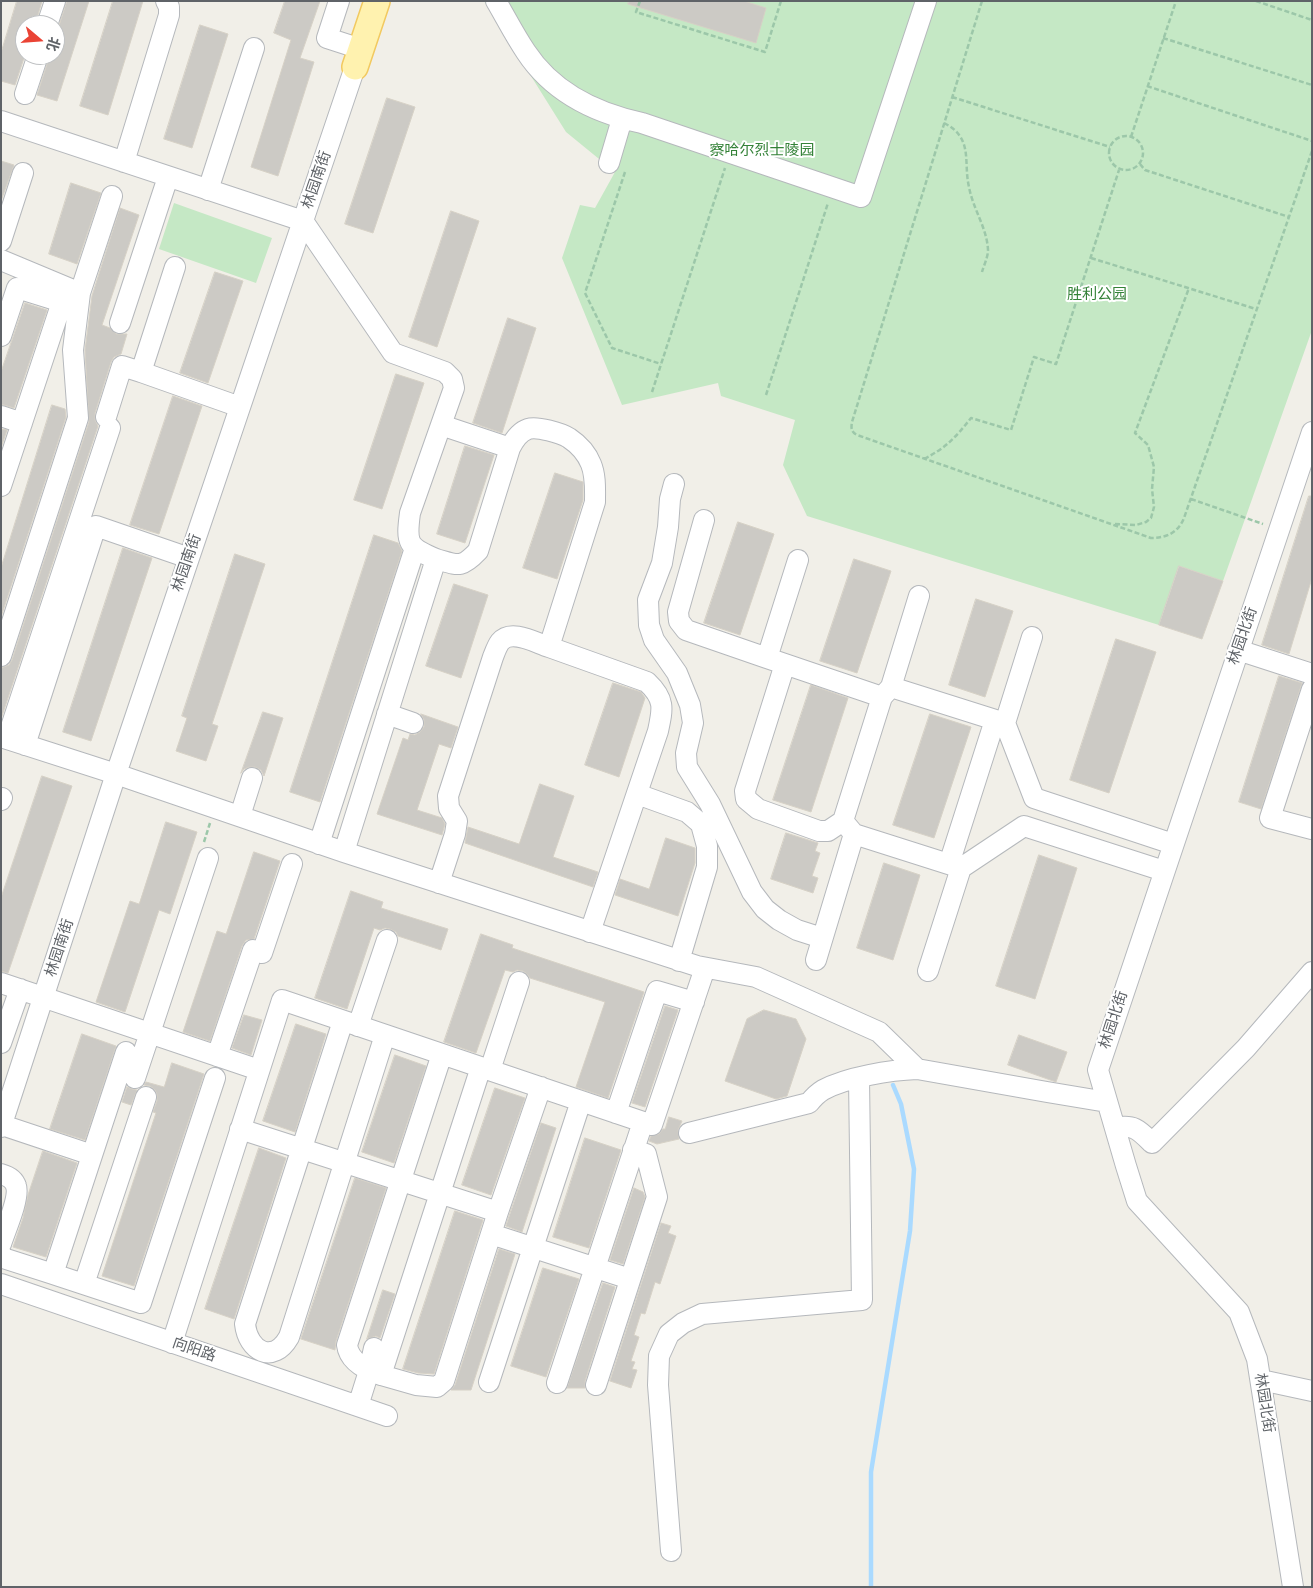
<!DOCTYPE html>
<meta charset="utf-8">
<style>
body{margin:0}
#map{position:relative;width:1313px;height:1588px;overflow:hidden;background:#f1efe8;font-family:"Archivo Narrow","Noto Sans SC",sans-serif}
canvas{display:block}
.frame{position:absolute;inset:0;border:2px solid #5f6368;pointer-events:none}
.north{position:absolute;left:15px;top:15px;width:50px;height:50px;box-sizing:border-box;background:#fff;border:1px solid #bfc1c3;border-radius:50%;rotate:108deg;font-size:14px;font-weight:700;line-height:20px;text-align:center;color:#5f6368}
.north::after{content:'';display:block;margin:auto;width:18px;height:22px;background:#ea4335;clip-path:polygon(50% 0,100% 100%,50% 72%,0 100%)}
</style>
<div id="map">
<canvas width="1313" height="1588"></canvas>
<div class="frame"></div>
<div class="north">北</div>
</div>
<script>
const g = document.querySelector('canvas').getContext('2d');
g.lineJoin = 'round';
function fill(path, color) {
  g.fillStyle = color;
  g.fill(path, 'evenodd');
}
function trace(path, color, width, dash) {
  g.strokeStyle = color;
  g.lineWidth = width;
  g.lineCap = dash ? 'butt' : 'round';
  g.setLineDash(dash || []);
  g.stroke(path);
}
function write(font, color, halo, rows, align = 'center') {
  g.font = font + ' "Archivo Narrow","Noto Sans SC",sans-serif';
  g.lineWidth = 4;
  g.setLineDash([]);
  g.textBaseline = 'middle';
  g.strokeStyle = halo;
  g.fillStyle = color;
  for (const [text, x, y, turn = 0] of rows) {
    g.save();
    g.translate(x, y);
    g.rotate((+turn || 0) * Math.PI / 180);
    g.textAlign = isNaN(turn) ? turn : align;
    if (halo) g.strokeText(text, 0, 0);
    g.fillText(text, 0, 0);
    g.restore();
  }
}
const green = new Path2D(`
 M 484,1 L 1312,1 L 1312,330 L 1223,581 L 1179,566 L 1159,625 L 807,516 L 783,465 L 795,420 L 721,396 L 718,383 L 622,405 L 562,258 L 580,205 L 595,208 L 615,172 L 566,132 Z
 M 174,203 L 272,238 L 256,283 L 159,249 Z`);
const stream = new Path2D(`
 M 871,1587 L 871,1472 L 910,1231 L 914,1169 L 901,1104 L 893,1085`);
const building = new Path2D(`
 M 17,1 L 42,1 L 35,25 L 25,25 L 25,55 L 15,85 L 1,81 L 1,53 Z
 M 67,1 L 89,1 L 57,101 L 37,95 L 50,55 L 55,55 L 55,34 L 58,29 Z
 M 113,1 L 143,1 L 108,115 L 80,106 Z
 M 285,1 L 320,1 L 300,58 L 314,62 L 278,176 L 251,167 L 291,40 L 274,33 Z
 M 629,1 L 744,1 L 766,8 L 756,43 L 628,4 Z
 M 200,25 L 228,34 L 192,148 L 164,139 Z
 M 387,98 L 415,107 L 373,233 L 345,224 Z
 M 1,161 L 14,165 L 1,201 Z
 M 71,183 L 101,193 L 77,264 L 49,254 Z
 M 120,208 L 139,215 L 102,325 L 110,328 L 116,334 L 127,334 L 121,354 L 114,357 L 111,362 L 95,413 L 95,420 L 98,426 L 1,719 L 1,668 L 9,665 L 12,660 L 89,422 L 85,350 L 92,296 Z
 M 451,211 L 479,221 L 437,347 L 409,337 Z
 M 215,272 L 243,281 L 208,383 L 180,373 Z
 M 25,303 L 47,310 L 14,408 L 1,404 L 1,372 Z
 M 508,318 L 536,328 L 502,433 L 473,423 Z
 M 396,374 L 424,383 L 382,509 L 354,500 Z
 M 173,396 L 202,406 L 159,534 L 130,525 Z
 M 52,405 L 65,409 L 66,417 L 1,617 L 1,568 Z
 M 1,429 L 7,430 L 1,448 Z
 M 465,446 L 494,455 L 465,543 L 437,534 Z
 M 555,473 L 583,482 L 583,500 L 557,579 L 523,568 Z
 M 1309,496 L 1312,496 L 1312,578 L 1289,654 L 1262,645 Z
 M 738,522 L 774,534 L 740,635 L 704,623 Z
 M 374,535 L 398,543 L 402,551 L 320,802 L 290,792 Z
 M 123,548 L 152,558 L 91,741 L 63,732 Z
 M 235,554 L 265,564 L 212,724 L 218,726 L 206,761 L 176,751 L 187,718 L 182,716 Z
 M 854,559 L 891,571 L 857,673 L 820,661 Z
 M 1179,566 L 1223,581 L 1202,639 L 1159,625 Z
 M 454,584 L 488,595 L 461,678 L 426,666 Z
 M 976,599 L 1013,611 L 985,697 L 949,685 Z
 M 1116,639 L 1156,652 L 1109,793 L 1070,780 Z
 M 1279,676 L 1302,683 L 1261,809 L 1239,802 Z
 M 613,683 L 641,692 L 645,698 L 619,777 L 585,765 Z
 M 811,685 L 848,698 L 811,812 L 773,800 Z
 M 263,712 L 283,718 L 264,776 L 261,770 L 255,767 L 249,767 L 244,769 L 241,773 Z
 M 421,714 L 458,727 L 451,748 L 439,744 L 417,810 L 442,818 L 445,824 L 442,835 L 377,814 L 403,738 L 408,740 L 410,734 L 415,735 L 420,732 L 424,727 L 424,720 Z
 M 930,714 L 971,727 L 934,838 L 893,825 Z
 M 42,776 L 72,786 L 8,973 L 1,971 L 1,898 Z
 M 540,784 L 574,796 L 553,857 L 598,872 L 593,887 L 465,843 L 468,827 L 519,844 Z
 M 166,822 L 197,832 L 170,914 L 159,910 L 125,1012 L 96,1002 L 130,901 L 139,904 Z
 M 786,833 L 818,843 L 815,851 L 820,853 L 812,876 L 818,878 L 813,893 L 771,879 Z
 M 666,838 L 695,848 L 695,863 L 678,916 L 615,895 L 620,879 L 649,889 Z
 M 254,852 L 280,861 L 254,939 L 246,940 L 242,946 L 210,1041 L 183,1032 L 217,931 L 226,934 Z
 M 1039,855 L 1077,868 L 1035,999 L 996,986 Z
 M 884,863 L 920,875 L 893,960 L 857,948 Z
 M 351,891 L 383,902 L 381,908 L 448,929 L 441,950 L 398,936 L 396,932 L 390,929 L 385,928 L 380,930 L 374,928 L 347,1009 L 315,998 Z
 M 481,934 L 513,945 L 512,948 L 644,992 L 608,1098 L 576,1087 L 605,1002 L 530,978 L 527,974 L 523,971 L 517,970 L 513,972 L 505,970 L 476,1053 L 444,1042 Z
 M 665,1006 L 678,1010 L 645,1107 L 632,1103 Z
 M 764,1010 L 796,1019 L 806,1039 L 787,1096 L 776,1099 L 725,1081 L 747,1019 Z
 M 244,1015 L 262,1020 L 251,1055 L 232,1048 Z
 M 296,1024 L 326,1034 L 295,1132 L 263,1121 Z
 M 82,1034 L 116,1046 L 85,1140 L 50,1129 Z
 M 1019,1035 L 1067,1052 L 1056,1082 L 1008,1065 Z
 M 395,1055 L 426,1066 L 394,1163 L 362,1152 Z
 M 172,1063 L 204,1074 L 134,1286 L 102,1276 L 156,1113 L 153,1112 L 157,1101 L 157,1094 L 155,1090 L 150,1086 L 144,1085 L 146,1082 L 164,1087 Z
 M 127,1087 L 132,1089 L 137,1090 L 131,1105 L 122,1102 Z
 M 495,1088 L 525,1098 L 491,1195 L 462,1185 Z
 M 669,1117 L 682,1121 L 678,1130 L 679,1139 L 657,1144 L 649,1141 L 651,1136 L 659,1134 L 663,1129 L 665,1129 Z
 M 541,1123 L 556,1128 L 522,1232 L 506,1226 Z
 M 585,1138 L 621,1150 L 589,1248 L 553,1237 Z
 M 259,1148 L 286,1158 L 234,1319 L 205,1309 Z
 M 43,1151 L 77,1163 L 46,1257 L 13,1247 L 23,1218 L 28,1195 Z
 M 355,1178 L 386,1188 L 336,1341 L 335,1350 L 301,1339 Z
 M 634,1188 L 643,1192 L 645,1197 L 623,1264 L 610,1260 Z
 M 455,1211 L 483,1220 L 434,1374 L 418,1373 L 403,1369 Z
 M 661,1223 L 671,1226 L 668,1233 L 676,1236 L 660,1284 L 655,1282 L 645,1314 L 641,1313 L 634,1335 L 639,1337 L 631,1361 L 635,1362 L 632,1369 L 637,1370 L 631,1388 L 610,1381 Z
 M 499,1249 L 515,1254 L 471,1390 L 451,1390 L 455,1385 Z
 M 543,1268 L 579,1279 L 546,1377 L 511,1366 Z
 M 603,1283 L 615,1287 L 585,1381 L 585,1388 L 567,1388 Z
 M 383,1290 L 395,1294 L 380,1338 L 376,1336 L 367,1339 Z`);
const path = new Path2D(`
 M 640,1 L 636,12 L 765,52 L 781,1
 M 982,1 L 852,422 C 851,428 851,432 857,435 L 1151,538 C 1166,538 1178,533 1184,518 L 1312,151
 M 1256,1 L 1312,20
 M 1163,38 L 1312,85
 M 1147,86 L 1312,141
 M 952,97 L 1110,147
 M 944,123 C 974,138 963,162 969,187 C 973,209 987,228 988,250 C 988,257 984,265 982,272
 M1109 153a17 17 0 1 1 34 0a17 17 0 1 1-34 0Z
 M 1131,137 L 1176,1
 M 1140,164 L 1145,170 L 1289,217
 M 625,172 L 585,293 L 612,348 L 661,364
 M 1091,258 L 1256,309
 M 652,392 L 725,168
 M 766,395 L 828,203
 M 924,459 C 947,447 955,438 971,418 L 1011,430 L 1034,357 L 1056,364 L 1119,170
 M 1191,499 L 1263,524
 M 1115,524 L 1136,525 L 1146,522 L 1151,518 L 1154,507 L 1152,489 L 1154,467 L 1148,445 L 1135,433 L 1189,288
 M 204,842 L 210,823`);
const minor = new Path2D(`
 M 339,1 L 327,38 L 361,49
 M 496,1 C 506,18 515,36 526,52 C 553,93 595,113 642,123 L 861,197 L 926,1
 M 47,25 L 55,1
 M 25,94 L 38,55
 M 1,121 L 303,221 L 393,353 L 445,372 L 452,379 L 454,388 L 410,513 C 406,543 407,547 436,559 L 344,852
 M 124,162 L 169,15 L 169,7 L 166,1
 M 609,163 L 622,119
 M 208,190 L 254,48
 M 1,241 L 23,173
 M 1,260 L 80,293 L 73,350 L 78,418 L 1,656
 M 175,267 L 141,372 L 240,407
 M 80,293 L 112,196
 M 120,323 L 168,177
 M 1,336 L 17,288 L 62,302 L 1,486
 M 1,416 L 22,423
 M 106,417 L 122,366 L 141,372
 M 441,425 L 510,448
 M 674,484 L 670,499 L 668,527 L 662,563 L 648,600 L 649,625 L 654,640 L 677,673 L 690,705 L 693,723 L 686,753 L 687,767 L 710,804 L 752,892 L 765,909 L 779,920 L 797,930 L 822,938
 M 704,520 L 678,612 L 679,621 L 686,630 L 767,658
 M 436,559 C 458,565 461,569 478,551 L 510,448 C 514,440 519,432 528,429 C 537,426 561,433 569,438 C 578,444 587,454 591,464 C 596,476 595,490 595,502 L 549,647 L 647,682 C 665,699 663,708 658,731 L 590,932
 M 798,560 L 767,658 L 882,697
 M 1032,637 L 1005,723 L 1034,798 L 1173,844
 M 1238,650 L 1312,674
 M 785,664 L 745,791 L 746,799 L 758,809 L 819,831 L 828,831 L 843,821
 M 891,687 L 1005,723
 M 1312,689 L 1270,818 L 1312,829
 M 387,714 L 413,723
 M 1,737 L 116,774 L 344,852 L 697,966 L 756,977 L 879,1032 L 917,1069 L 1047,1092 L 1107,1102
 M 7,739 L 110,428
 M 25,745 L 96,526 L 189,558
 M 637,794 L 687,812 L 701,824 L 707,846 L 707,867 L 679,961
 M 1,800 L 2,798
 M 240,816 L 252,778
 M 854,834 L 961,868
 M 319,844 L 415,548
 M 949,864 L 995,720
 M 439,883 L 455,834 L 457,821 L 449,808 L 448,796 L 493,657 C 495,652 497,646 500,642 C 511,628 536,643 549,647
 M 816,960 L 854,834 L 843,821 L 882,697 L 891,687 L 919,596
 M 928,971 L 961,868 L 1024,826 L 1164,871
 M 1,983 L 259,1070
 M 343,1021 L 245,1324 C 248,1351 273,1365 289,1337 L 385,1035
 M 358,1026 L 387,940
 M 1,1043 L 20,989
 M 442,1054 L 347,1345 C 349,1361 366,1370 381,1375 L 481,1067
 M 217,1056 L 253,950 L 262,953 L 292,864
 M 490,1070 L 519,982
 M 135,1078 L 208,858
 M 616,1113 L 657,991 L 694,1002
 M 2,1125 L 92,1155
 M 1,1127 L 116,774 L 355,67
 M 1115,1128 C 1134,1124 1139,1130 1152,1143 L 1246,1048 L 1312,972
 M 240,1129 L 498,1212
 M 689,1133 L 809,1103 C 813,1098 818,1093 823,1090 C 847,1077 891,1070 917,1069
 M 1,1174 C 8,1176 14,1179 16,1186 C 20,1198 5,1231 1,1244
 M 491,1234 L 630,1279
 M 1,1254 L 3,1258 L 53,1274 L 126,1052
 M 53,1274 L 141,1303 L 215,1078
 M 1,1284 L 387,1416
 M 84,1284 L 146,1097
 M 172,1343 L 282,1000 L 652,1125 L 705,968
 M 381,1375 L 416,1385 L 437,1387 L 444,1381 L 498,1212 L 541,1087
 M 1261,1380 L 1312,1391
 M 489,1382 L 581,1101
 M 557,1383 L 643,1122
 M 596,1385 L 657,1197 L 646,1154 L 633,1150
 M 358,1406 L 369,1371 L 374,1348
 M 671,1551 L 658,1385 L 659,1356 L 669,1334 L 683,1323 L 702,1314 L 862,1300 L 859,1078
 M 1293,1587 L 1257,1359 L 1239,1312 L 1137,1201 L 1126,1166 L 1098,1070 L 1312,432`);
const major = new Path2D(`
 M 355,67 L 377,1`);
const parkNames = [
 ["察哈尔烈士陵园",762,151],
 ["胜利公园",1097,295]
];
const streetNames = [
 ["林园南街",317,180,-71],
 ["林园南街",187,563,-71],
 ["林园北街",1243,636,-71],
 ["林园南街",60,948,-72],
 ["林园北街",1114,1020,-72],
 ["向阳路",194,1350,19],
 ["林园北街",1264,1403,81]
];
fill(green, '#c5e8c5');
trace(stream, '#aadaff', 4.5);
fill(building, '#cccac5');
trace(building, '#d6d1c6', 1);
trace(minor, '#b5b8bc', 22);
trace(major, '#f2c960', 28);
trace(path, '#9cc7a9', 2.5, [5, 2.5]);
trace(minor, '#fff', 20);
trace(major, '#fff2af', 25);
write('15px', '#348238', '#fff', parkNames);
write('15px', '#5f6368', '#fff', streetNames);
</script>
